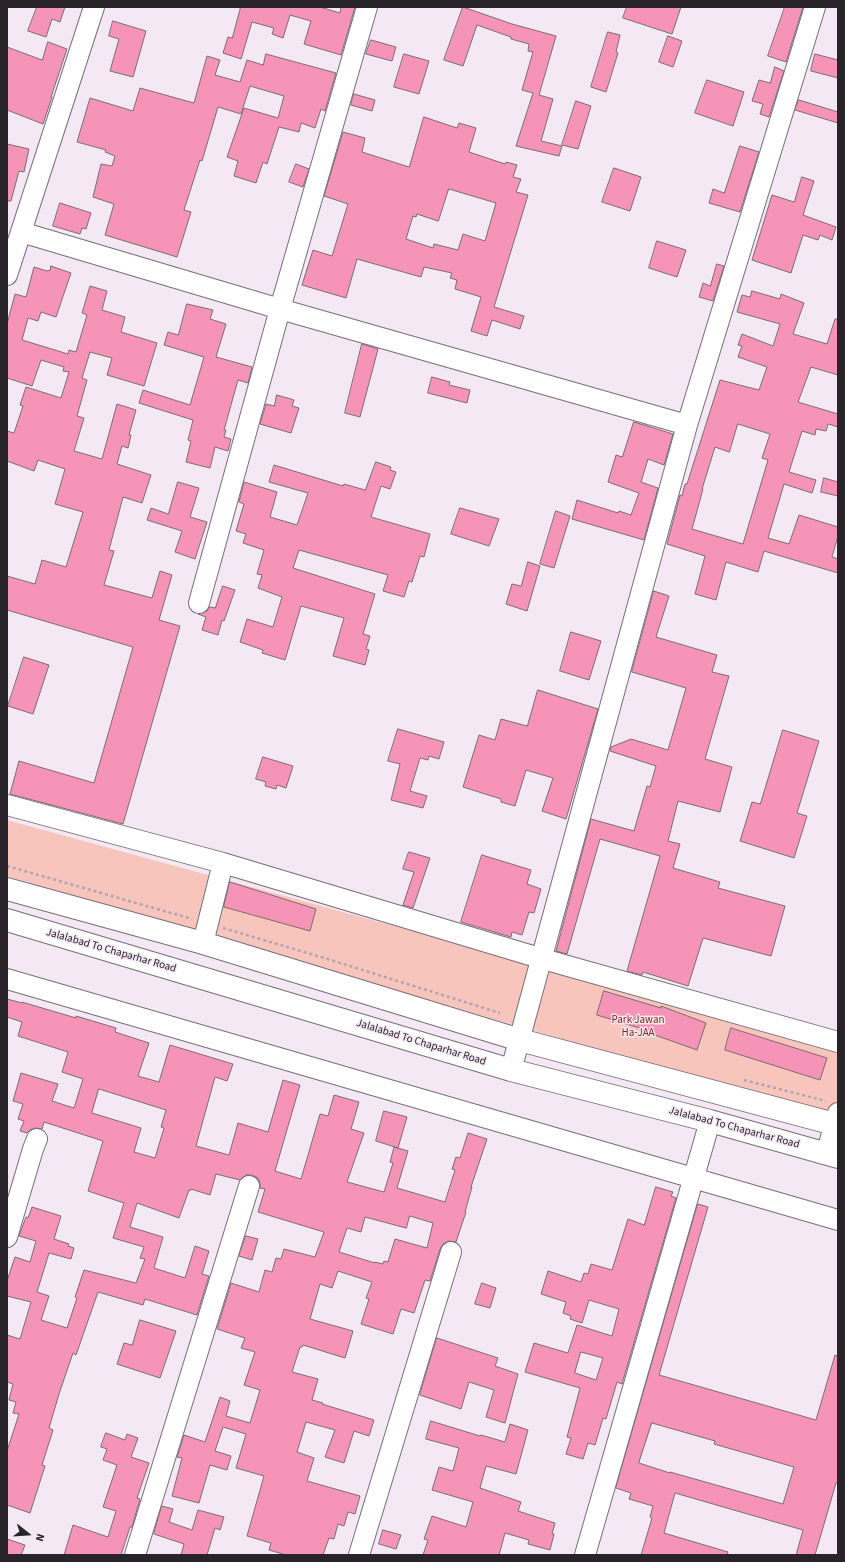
<!DOCTYPE html>
<style>
body{margin:0}
#map{position:relative;width:845px;height:1562px;overflow:hidden;background:#f4e8f5;font-family:"Source Sans 3",sans-serif}
canvas{display:block}
.frame{position:absolute;inset:0;border:8px solid #282429;pointer-events:none}
.north{position:absolute;left:8px;top:1514px;width:40px;height:40px;-webkit-text-stroke:3px #f4e8f5;paint-order:stroke;rotate:107deg;font-size:11px;font-weight:700;line-height:16px;text-align:center;color:#282429}
.north::after{content:'';display:block;margin:auto;width:14px;height:18px;background:#282429;clip-path:polygon(50% 0,100% 100%,50% 72%,0 100%)}
</style>
<div id="map">
<canvas width="845" height="1562"></canvas>
<div class="frame"></div>
<div class="north">N</div>
</div>
<script>
const g = document.querySelector('canvas').getContext('2d');
g.lineJoin = 'round';
function fill(path, color) {
  g.fillStyle = color;
  g.fill(path, 'evenodd');
}
function trace(path, color, width, dash) {
  g.strokeStyle = color;
  g.lineWidth = width;
  g.lineCap = dash ? 'butt' : 'round';
  g.setLineDash(dash || []);
  g.stroke(path);
}
function write(font, color, halo, rows, align = 'center') {
  g.font = font + ' "Source Sans 3",sans-serif';
  g.lineWidth = 3;
  g.setLineDash([]);
  g.textBaseline = 'middle';
  g.strokeStyle = halo;
  g.fillStyle = color;
  for (const [text, x, y, turn = 0] of rows) {
    g.save();
    g.translate(x, y);
    g.rotate((+turn || 0) * Math.PI / 180);
    g.textAlign = isNaN(turn) ? turn : align;
    if (halo) g.strokeText(text, 0, 0);
    g.fillText(text, 0, 0);
    g.restore();
  }
}
const green = new Path2D(`
 M 7,820 L 635,992 L 838,1052 L 838,1120 L 7,876 Z`);
const building = new Path2D(`
 M 37,7 L 65,7 L 60,22 L 52,19 L 46,37 L 28,31 Z
 M 241,7 L 320,7 L 340,13 L 341,7 L 355,7 L 341,55 L 304,44 L 311,21 L 290,15 L 283,38 L 272,34 L 274,28 L 252,22 L 241,59 L 223,53 L 228,37 L 232,38 Z
 M 463,7 L 512,24 L 556,36 L 539,95 L 553,99 L 541,141 L 562,146 L 559,156 L 516,146 L 533,93 L 522,90 L 533,52 L 528,51 L 529,44 L 511,39 L 511,37 L 477,25 L 463,66 L 444,60 Z
 M 627,7 L 681,7 L 672,34 L 623,18 Z
 M 785,7 L 803,7 L 786,62 L 768,56 Z
 M 113,21 L 146,31 L 133,77 L 110,71 L 119,39 L 109,36 Z
 M 608,32 L 620,35 L 616,52 L 618,53 L 606,92 L 591,87 Z
 M 668,36 L 682,41 L 673,67 L 659,62 Z
 M 371,40 L 396,47 L 392,61 L 366,54 Z
 M 48,42 L 67,49 L 51,97 L 52,97 L 43,124 L 7,110 L 7,47 L 42,60 Z
 M 266,54 L 336,73 L 325,111 L 321,109 L 315,128 L 301,123 L 299,132 L 279,127 L 267,164 L 263,162 L 256,183 L 234,176 L 238,161 L 227,157 L 244,108 L 278,118 L 284,96 L 250,86 L 241,114 L 218,107 L 202,161 L 200,160 L 184,210 L 191,212 L 177,257 L 105,235 L 114,204 L 93,197 L 101,164 L 112,166 L 115,156 L 105,152 L 106,150 L 77,142 L 90,98 L 133,111 L 140,88 L 194,103 L 207,56 L 220,60 L 215,75 L 240,82 L 247,60 L 263,65 Z
 M 404,54 L 429,61 L 419,94 L 394,87 Z
 M 815,54 L 838,60 L 838,78 L 811,71 Z
 M 775,67 L 784,71 L 769,117 L 760,114 L 763,104 L 752,101 L 759,80 L 770,83 Z
 M 707,80 L 744,92 L 733,126 L 695,113 Z
 M 354,94 L 375,100 L 372,111 L 351,105 Z
 M 799,100 L 838,112 L 838,123 L 795,110 Z
 M 576,101 L 591,106 L 578,149 L 562,145 Z
 M 424,117 L 457,128 L 459,123 L 476,128 L 469,152 L 505,164 L 506,162 L 517,165 L 513,177 L 521,179 L 516,192 L 528,195 L 494,307 L 524,316 L 520,329 L 492,320 L 487,336 L 471,331 L 481,297 L 455,289 L 457,280 L 450,278 L 452,273 L 424,267 L 421,277 L 357,259 L 346,298 L 302,285 L 313,250 L 332,256 L 348,204 L 324,196 L 343,132 L 365,138 L 362,152 L 409,167 ZM 449,189 L 496,203 L 485,241 L 463,234 L 458,250 L 434,244 L 433,248 L 406,239 L 413,216 L 416,217 L 417,214 L 438,221 Z
 M 7,144 L 29,149 L 24,172 L 19,171 L 11,201 L 7,201 Z
 M 740,146 L 759,152 L 740,212 L 709,203 L 713,189 L 724,193 Z
 M 296,164 L 309,169 L 303,187 L 289,182 Z
 M 614,168 L 641,177 L 630,211 L 602,202 Z
 M 802,177 L 814,181 L 803,215 L 836,227 L 832,240 L 820,235 L 818,240 L 803,235 L 791,273 L 752,260 L 772,195 L 794,202 Z
 M 60,203 L 91,213 L 86,229 L 82,228 L 80,234 L 53,226 Z
 M 657,241 L 686,250 L 677,277 L 649,268 Z
 M 717,264 L 724,266 L 713,301 L 699,297 L 703,283 L 710,286 Z
 M 51,266 L 71,273 L 56,317 L 41,312 L 38,321 L 28,318 L 22,340 L 68,354 L 69,350 L 76,352 L 87,315 L 82,313 L 90,286 L 107,291 L 102,310 L 125,317 L 121,332 L 157,343 L 144,386 L 107,375 L 112,358 L 90,352 L 82,378 L 87,380 L 77,416 L 84,418 L 74,451 L 102,459 L 117,404 L 136,410 L 129,435 L 131,435 L 128,448 L 122,446 L 117,464 L 151,475 L 142,503 L 123,497 L 109,550 L 114,551 L 104,585 L 152,598 L 160,571 L 172,575 L 159,620 L 180,626 L 123,824 L 10,794 L 19,761 L 94,783 L 133,647 L 7,610 L 7,576 L 35,584 L 42,560 L 66,567 L 83,512 L 55,504 L 65,469 L 38,460 L 34,471 L 7,461 L 7,431 L 14,433 L 23,406 L 20,405 L 26,387 L 61,398 L 69,372 L 63,371 L 64,367 L 41,360 L 32,386 L 7,378 L 7,324 L 15,294 L 26,297 L 34,267 L 47,271 L 50,270 Z
 M 752,291 L 780,299 L 781,294 L 804,303 L 793,334 L 827,344 L 835,319 L 838,319 L 838,375 L 811,367 L 798,402 L 838,414 L 838,427 L 828,424 L 826,431 L 816,429 L 815,435 L 802,431 L 789,472 L 816,480 L 812,493 L 784,484 L 768,538 L 789,544 L 799,515 L 838,527 L 838,536 L 832,557 L 838,559 L 838,573 L 764,551 L 758,572 L 726,562 L 716,600 L 695,594 L 705,556 L 667,544 L 680,495 L 682,496 L 685,484 L 687,484 L 720,380 L 759,390 L 767,367 L 738,357 L 742,346 L 738,345 L 742,334 L 773,346 L 780,324 L 737,312 L 742,295 L 750,297 ZM 738,424 L 770,434 L 762,458 L 768,460 L 743,544 L 692,529 L 703,489 L 702,489 L 715,447 L 729,452 Z
 M 187,304 L 213,310 L 210,319 L 226,324 L 216,357 L 252,367 L 248,383 L 238,380 L 224,430 L 226,430 L 224,437 L 231,439 L 228,451 L 215,447 L 210,468 L 186,462 L 191,441 L 188,440 L 193,420 L 139,403 L 143,390 L 190,405 L 204,357 L 164,345 L 168,332 L 178,335 Z
 M 362,344 L 378,349 L 360,417 L 345,413 Z
 M 432,377 L 450,382 L 449,385 L 470,390 L 467,403 L 428,393 Z
 M 277,395 L 294,400 L 292,406 L 299,408 L 291,433 L 260,424 L 266,404 L 274,406 Z
 M 634,422 L 673,434 L 664,465 L 648,459 L 641,482 L 658,488 L 644,540 L 572,519 L 577,500 L 618,513 L 619,511 L 631,515 L 639,493 L 608,482 L 616,455 L 622,457 Z
 M 376,462 L 391,467 L 390,470 L 396,472 L 390,489 L 381,486 L 371,517 L 430,534 L 424,557 L 420,556 L 412,582 L 409,581 L 404,597 L 383,591 L 388,575 L 299,550 L 293,568 L 375,594 L 363,634 L 370,636 L 366,649 L 369,650 L 365,665 L 333,656 L 344,618 L 301,606 L 285,660 L 262,653 L 263,650 L 240,642 L 247,619 L 273,627 L 282,597 L 258,588 L 262,575 L 257,574 L 264,550 L 243,543 L 246,534 L 236,531 L 244,504 L 239,502 L 244,482 L 277,492 L 270,517 L 297,525 L 308,493 L 269,482 L 274,465 L 343,486 L 344,484 L 365,490 Z
 M 824,478 L 838,482 L 838,496 L 821,492 Z
 M 178,482 L 199,488 L 190,517 L 207,522 L 195,559 L 175,552 L 182,531 L 147,520 L 151,508 L 168,514 Z
 M 460,508 L 499,519 L 489,546 L 451,534 Z
 M 556,511 L 570,516 L 554,568 L 540,564 Z
 M 528,562 L 540,566 L 527,611 L 506,604 L 512,584 L 521,586 Z
 M 223,586 L 235,590 L 224,621 L 222,620 L 218,635 L 202,630 L 206,617 L 198,614 L 207,611 L 210,607 L 215,608 Z
 M 654,591 L 669,596 L 656,637 L 717,655 L 712,672 L 729,676 L 705,759 L 732,767 L 720,812 L 678,801 L 668,841 L 680,844 L 673,868 L 720,882 L 718,888 L 785,906 L 771,956 L 703,938 L 688,986 L 643,972 L 642,975 L 627,971 L 660,856 L 600,839 L 567,954 L 556,951 L 591,819 L 634,831 L 647,786 L 650,787 L 656,766 L 610,751 L 611,747 L 631,739 L 668,750 L 686,688 L 632,672 Z
 M 571,632 L 601,641 L 589,680 L 560,671 Z
 M 24,657 L 49,665 L 33,714 L 8,706 Z
 M 538,690 L 598,709 L 566,819 L 542,811 L 553,778 L 526,770 L 515,806 L 501,802 L 501,799 L 463,787 L 479,735 L 495,740 L 501,719 L 527,726 Z
 M 398,729 L 444,742 L 439,759 L 429,756 L 428,760 L 420,758 L 410,791 L 427,796 L 423,808 L 391,800 L 400,764 L 388,761 Z
 M 783,730 L 819,741 L 797,813 L 807,816 L 794,858 L 740,841 L 752,802 L 760,804 Z
 M 263,757 L 293,766 L 286,788 L 277,785 L 276,789 L 265,786 L 266,782 L 256,779 Z
 M 409,852 L 430,858 L 413,908 L 403,905 L 414,872 L 403,869 Z
 M 482,855 L 531,870 L 527,884 L 541,889 L 534,913 L 529,912 L 522,935 L 512,932 L 511,937 L 461,922 Z
 M 230,882 L 316,909 L 310,931 L 224,907 Z
 M 604,991 L 661,1008 L 661,1006 L 706,1023 L 697,1050 L 652,1034 L 653,1032 L 597,1015 Z
 M 7,999 L 22,1003 L 22,1002 L 76,1018 L 76,1016 L 116,1028 L 115,1032 L 149,1043 L 138,1076 L 159,1082 L 170,1045 L 233,1064 L 227,1081 L 215,1077 L 196,1146 L 229,1155 L 238,1123 L 268,1132 L 283,1080 L 300,1085 L 275,1171 L 301,1179 L 320,1114 L 328,1116 L 334,1095 L 359,1102 L 351,1129 L 364,1133 L 347,1182 L 384,1192 L 393,1163 L 390,1162 L 394,1147 L 408,1151 L 397,1188 L 445,1202 L 455,1170 L 452,1169 L 456,1157 L 460,1158 L 468,1133 L 487,1139 L 471,1187 L 472,1187 L 465,1212 L 466,1212 L 456,1242 L 449,1241 L 443,1244 L 440,1249 L 430,1281 L 425,1280 L 414,1313 L 401,1309 L 393,1334 L 361,1324 L 369,1299 L 366,1298 L 372,1282 L 338,1271 L 332,1288 L 320,1284 L 310,1319 L 353,1331 L 345,1358 L 303,1345 L 302,1347 L 300,1347 L 292,1372 L 318,1379 L 312,1400 L 323,1403 L 322,1404 L 374,1420 L 369,1436 L 354,1431 L 344,1463 L 325,1457 L 335,1430 L 306,1422 L 297,1452 L 314,1458 L 307,1481 L 360,1496 L 355,1514 L 348,1512 L 344,1526 L 338,1524 L 334,1539 L 329,1538 L 323,1555 L 286,1555 L 269,1550 L 271,1543 L 247,1536 L 264,1476 L 236,1468 L 246,1434 L 223,1427 L 215,1451 L 231,1456 L 227,1470 L 210,1465 L 199,1503 L 172,1496 L 182,1458 L 177,1457 L 184,1435 L 205,1442 L 220,1397 L 230,1401 L 226,1416 L 250,1423 L 260,1390 L 244,1385 L 255,1352 L 241,1348 L 245,1338 L 217,1329 L 231,1283 L 259,1292 L 265,1270 L 272,1272 L 276,1258 L 281,1259 L 284,1249 L 315,1257 L 324,1232 L 258,1212 L 265,1189 L 260,1188 L 260,1183 L 258,1178 L 252,1175 L 246,1175 L 240,1180 L 216,1174 L 210,1195 L 191,1189 L 190,1191 L 189,1190 L 179,1218 L 137,1203 L 130,1227 L 163,1237 L 154,1268 L 185,1278 L 195,1246 L 209,1251 L 202,1274 L 209,1276 L 197,1315 L 145,1299 L 143,1305 L 98,1292 L 76,1355 L 73,1353 L 59,1394 L 49,1428 L 53,1430 L 42,1465 L 45,1466 L 30,1513 L 7,1505 L 7,1451 L 19,1414 L 13,1413 L 16,1402 L 9,1400 L 13,1384 L 7,1382 L 7,1335 L 20,1339 L 31,1302 L 7,1296 L 7,1281 L 15,1257 L 30,1262 L 36,1241 L 19,1236 L 26,1217 L 28,1218 L 32,1207 L 61,1216 L 54,1239 L 69,1244 L 68,1246 L 74,1248 L 71,1259 L 49,1253 L 37,1292 L 49,1296 L 41,1320 L 67,1328 L 77,1298 L 75,1297 L 84,1270 L 136,1283 L 145,1259 L 140,1258 L 144,1247 L 113,1238 L 124,1203 L 88,1191 L 103,1141 L 44,1122 L 42,1129 L 35,1128 L 30,1130 L 27,1133 L 20,1131 L 24,1121 L 18,1119 L 23,1104 L 13,1101 L 21,1073 L 58,1084 L 52,1101 L 74,1108 L 83,1079 L 62,1072 L 68,1052 L 18,1036 L 22,1022 L 7,1017 ZM 99,1089 L 166,1110 L 161,1127 L 164,1128 L 155,1158 L 134,1152 L 141,1128 L 92,1113 ZM 410,1216 L 433,1223 L 427,1248 L 395,1239 L 388,1262 L 384,1261 L 383,1264 L 375,1262 L 375,1263 L 339,1252 L 347,1228 L 361,1232 L 365,1217 L 406,1228 Z
 M 731,1028 L 827,1058 L 820,1080 L 725,1050 Z
 M 384,1111 L 407,1117 L 398,1148 L 376,1141 Z
 M 656,1187 L 673,1192 L 671,1196 L 676,1198 L 622,1384 L 617,1382 L 606,1419 L 603,1418 L 595,1445 L 588,1443 L 583,1459 L 566,1454 L 571,1438 L 567,1437 L 580,1388 L 525,1372 L 534,1343 L 568,1353 L 577,1325 L 612,1336 L 619,1309 L 589,1300 L 582,1323 L 570,1319 L 571,1316 L 563,1313 L 566,1302 L 541,1294 L 548,1271 L 581,1282 L 584,1273 L 588,1274 L 591,1264 L 612,1270 L 628,1219 L 644,1225 ZM 581,1352 L 603,1358 L 596,1380 L 575,1373 Z
 M 698,1204 L 708,1207 L 659,1375 L 816,1420 L 835,1355 L 838,1356 L 838,1484 L 836,1483 L 815,1555 L 796,1555 L 803,1530 L 675,1493 L 664,1533 L 728,1552 L 727,1555 L 641,1555 L 652,1518 L 650,1517 L 653,1506 L 629,1499 L 631,1493 L 616,1488 ZM 652,1423 L 715,1441 L 714,1444 L 794,1467 L 783,1504 L 670,1472 L 670,1473 L 639,1463 Z
 M 246,1236 L 258,1239 L 252,1260 L 239,1256 Z
 M 482,1283 L 496,1288 L 490,1308 L 475,1304 Z
 M 140,1320 L 176,1331 L 160,1378 L 117,1364 L 124,1343 L 132,1345 Z
 M 437,1338 L 498,1358 L 495,1366 L 518,1374 L 505,1423 L 486,1417 L 494,1390 L 469,1382 L 461,1409 L 420,1395 Z
 M 431,1421 L 480,1436 L 481,1435 L 505,1442 L 510,1424 L 528,1430 L 516,1474 L 486,1466 L 480,1488 L 521,1502 L 518,1511 L 555,1523 L 552,1534 L 554,1534 L 550,1550 L 528,1544 L 529,1540 L 505,1533 L 499,1555 L 423,1555 L 428,1540 L 424,1539 L 432,1516 L 466,1527 L 473,1502 L 432,1490 L 439,1467 L 453,1471 L 459,1448 L 426,1439 Z
 M 106,1433 L 125,1440 L 127,1434 L 138,1438 L 131,1457 L 149,1463 L 137,1498 L 140,1499 L 132,1527 L 130,1527 L 121,1555 L 64,1555 L 73,1525 L 108,1537 L 116,1511 L 103,1507 L 117,1465 L 103,1460 L 107,1449 L 101,1447 Z
 M 162,1506 L 173,1509 L 169,1522 L 192,1530 L 198,1510 L 224,1517 L 220,1530 L 215,1528 L 207,1555 L 181,1555 L 184,1544 L 154,1534 Z
 M 383,1530 L 401,1535 L 396,1549 L 379,1544 Z
 M 7,1539 L 25,1545 L 21,1555 L 7,1555 Z`);
const path = new Path2D(`
 M 7,866 L 192,919
 M 223,928 L 321,957 L 500,1013
 M 744,1080 L 826,1101`);
const minor = new Path2D(`
 M 21,232 L 280,309 L 687,425 L 511,1070
 M 7,275 L 94,7
 M 687,425 L 815,7
 M 199,603 L 280,309 L 367,7
 M 7,805 L 223,863 L 543,959 L 838,1042
 M 203,943 L 223,863
 M 7,979 L 838,1220
 M 826,1154 L 838,1113
 M 7,1237 L 33,1149 L 37,1139
 M 135,1555 L 249,1186
 M 359,1555 L 451,1252
 M 585,1555 L 710,1121`);
const major = new Path2D(`
 M 7,889 L 203,943 L 520,1040 L 838,1125
 M 7,920 L 511,1070 L 710,1121 L 838,1157`);
const streetNames = [
 ["Jalalabad To Chaparhar Road",111,951,16],
 ["Jalalabad To Chaparhar Road",421,1043,17],
 ["Jalalabad To Chaparhar Road",734,1128,15]
];
const parkNames = [
 ["Park Jawan",638,1021],
 ["Ha-JAA",638,1034]
];
fill(green, '#f8c5bc');
fill(building, '#f694b8');
trace(building, '#7c6c71', 1);
trace(minor, '#786e79', 22);
trace(major, '#786e79', 24);
trace(path, '#b0a6b1', 2.5, [3, 3]);
trace(minor, '#fff', 20);
trace(major, '#fff', 22);
write('11px', '#282429', '#f4e8f5', streetNames);
write('11px', '#972216', '#f4e8f5', parkNames);
</script>
